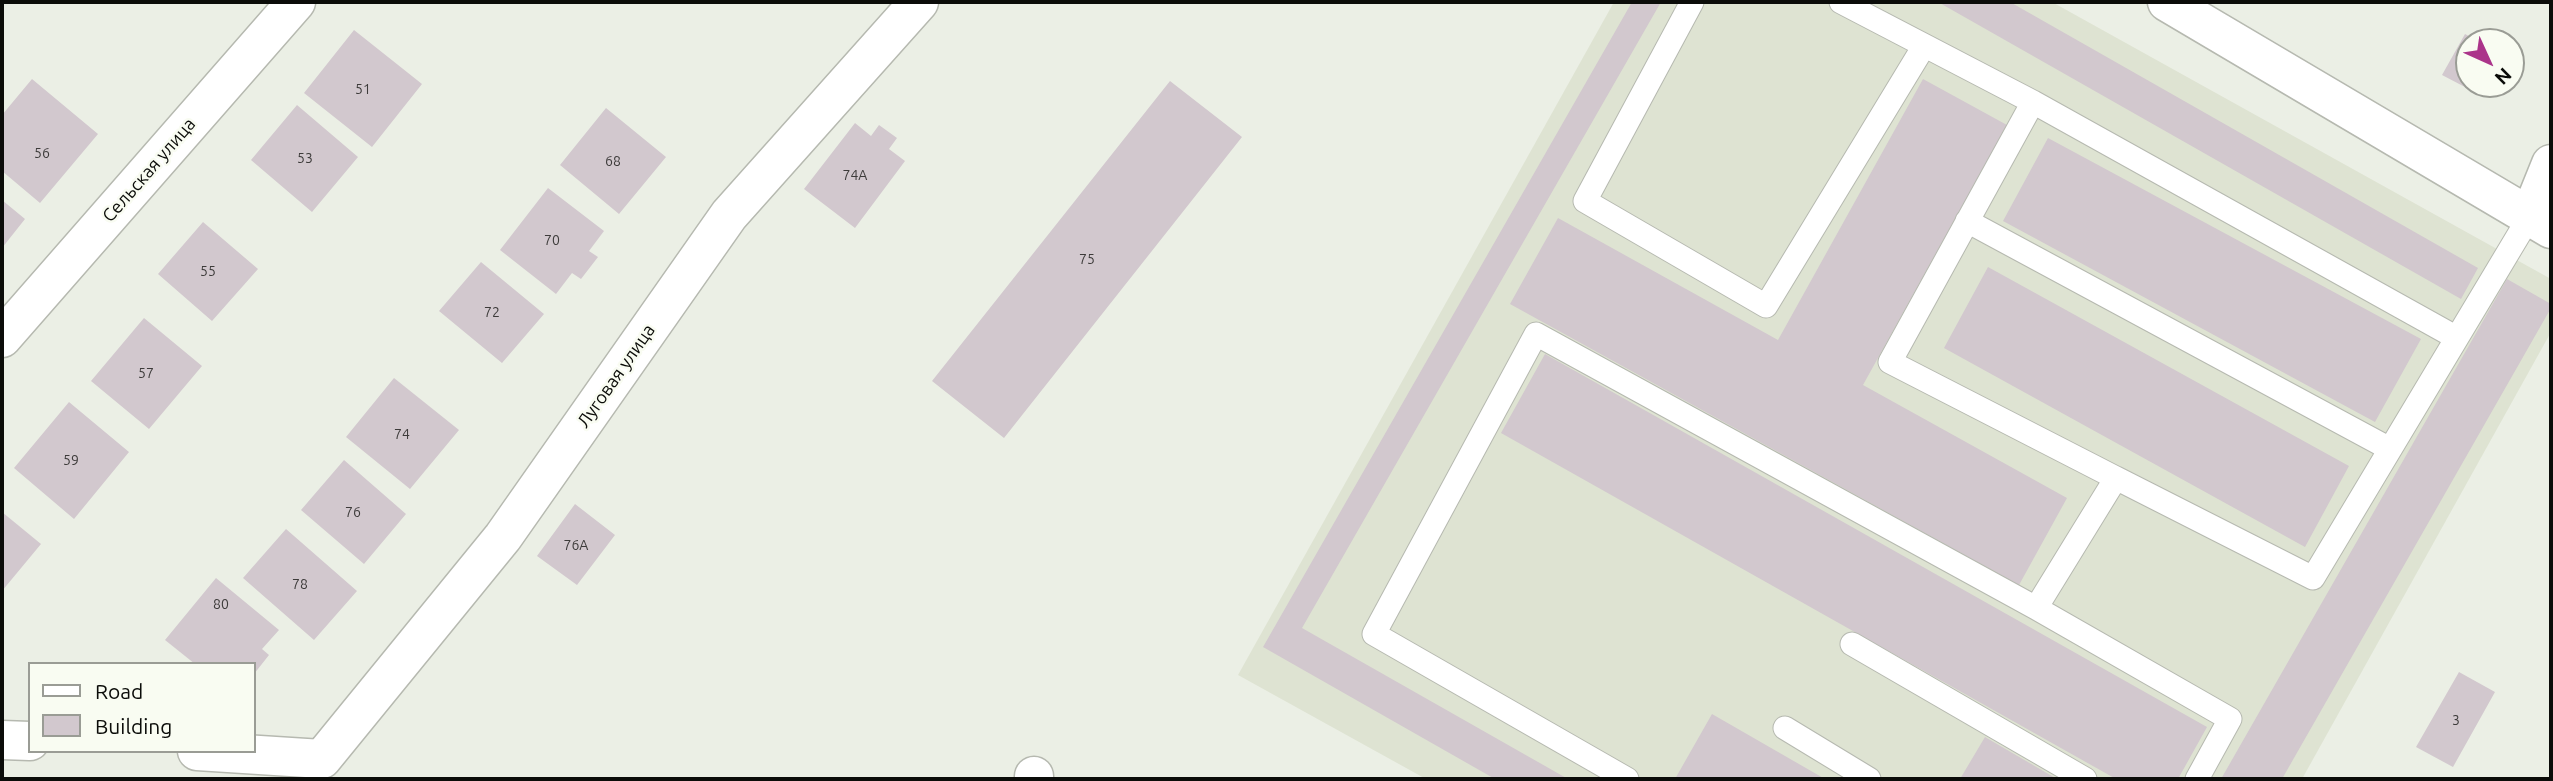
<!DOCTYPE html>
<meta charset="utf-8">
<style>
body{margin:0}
#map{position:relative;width:2553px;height:781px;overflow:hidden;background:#ebefe5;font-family:Ubuntu,sans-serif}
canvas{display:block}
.frame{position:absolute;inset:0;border:4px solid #0b0c09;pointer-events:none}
.legend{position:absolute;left:28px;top:662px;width:228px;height:91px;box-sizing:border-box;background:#f9fcf2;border:2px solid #9a9c95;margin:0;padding:9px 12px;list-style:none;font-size:21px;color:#0b0c09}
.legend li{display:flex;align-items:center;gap:14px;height:35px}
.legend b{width:35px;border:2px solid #9a9c95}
.north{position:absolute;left:2455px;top:28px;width:70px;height:70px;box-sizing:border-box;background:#f9fcf2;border:2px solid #9a9c95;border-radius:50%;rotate:135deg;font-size:19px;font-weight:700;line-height:28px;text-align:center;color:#0b0c09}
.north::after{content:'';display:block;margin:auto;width:24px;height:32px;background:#ab348a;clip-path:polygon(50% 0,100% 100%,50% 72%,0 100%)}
</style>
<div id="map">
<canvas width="2553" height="781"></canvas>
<div class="frame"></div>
<ul class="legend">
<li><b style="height:9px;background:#fff"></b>Road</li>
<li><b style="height:19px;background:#d2c8ce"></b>Building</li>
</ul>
<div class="north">N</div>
</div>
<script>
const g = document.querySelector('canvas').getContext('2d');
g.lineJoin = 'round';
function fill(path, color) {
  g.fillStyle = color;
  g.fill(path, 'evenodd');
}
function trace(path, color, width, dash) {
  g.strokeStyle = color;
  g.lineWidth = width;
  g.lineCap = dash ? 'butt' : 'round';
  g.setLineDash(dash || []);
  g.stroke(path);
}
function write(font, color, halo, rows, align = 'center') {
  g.font = font + ' Ubuntu,sans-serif';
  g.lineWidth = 5;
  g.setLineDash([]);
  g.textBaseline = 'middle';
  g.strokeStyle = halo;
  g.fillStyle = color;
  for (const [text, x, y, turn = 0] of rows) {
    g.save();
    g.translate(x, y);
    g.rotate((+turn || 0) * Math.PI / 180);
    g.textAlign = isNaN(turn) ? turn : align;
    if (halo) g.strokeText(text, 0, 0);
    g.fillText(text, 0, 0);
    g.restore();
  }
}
const built = new Path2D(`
 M 1614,2 L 2052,2 L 2551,279 L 2551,332 L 2302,779 L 1426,779 L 1238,675 Z`);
const building = new Path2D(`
 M 1632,2 L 1661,2 L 1302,628 L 1568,779 L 1495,779 L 1263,647 Z
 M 1938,2 L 2010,2 L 2478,268 L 2461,299 Z
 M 354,30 L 422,84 L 372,147 L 304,93 Z
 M 2465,34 L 2480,42 L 2469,42 L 2469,84 L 2490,84 L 2484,97 L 2442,75 Z
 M 32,79 L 98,134 L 40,203 L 2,171 L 2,115 Z
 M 1923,79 L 2007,125 L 1863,385 L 2067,498 L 2019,585 L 1510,304 L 1558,218 L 1778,340 Z
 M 1170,81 L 1242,137 L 1004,438 L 932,381 Z
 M 297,105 L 358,157 L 312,212 L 251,160 Z
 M 606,108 L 666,157 L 619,214 L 560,165 Z
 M 855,123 L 871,136 L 879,125 L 897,138 L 889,149 L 905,161 L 855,228 L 804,189 Z
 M 2048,138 L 2421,339 L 2375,422 L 2003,221 Z
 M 548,188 L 604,231 L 589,251 L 598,257 L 581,279 L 572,273 L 556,294 L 500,250 Z
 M 2,200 L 25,219 L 2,248 Z
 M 203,222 L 258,269 L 212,321 L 158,274 Z
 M 481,262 L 544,314 L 502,363 L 439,311 Z
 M 1988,267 L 2349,466 L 2305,547 L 1944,348 Z
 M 2507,279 L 2551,304 L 2551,308 L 2282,779 L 2221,779 Z
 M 144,318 L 202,366 L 149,429 L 91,381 Z
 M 1545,354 L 2207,727 L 2178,779 L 2116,779 L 1501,433 Z
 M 394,378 L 459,430 L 410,489 L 346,437 Z
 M 69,402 L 129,452 L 74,519 L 14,468 Z
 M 344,460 L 406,514 L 364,564 L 301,510 Z
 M 575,504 L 615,535 L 577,585 L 537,556 Z
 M 2,512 L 41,544 L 2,591 Z
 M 286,529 L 357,591 L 314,640 L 243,578 Z
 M 216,578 L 279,630 L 262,649 L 269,655 L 254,674 L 254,664 L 195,664 L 165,640 Z
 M 2459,672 L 2495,692 L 2453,767 L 2416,747 Z
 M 1712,714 L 1825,779 L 1675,779 Z
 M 1985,737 L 2057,779 L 1960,779 Z`);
const service = new Path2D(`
 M 1692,2 L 1585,201 L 1766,306 L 1924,46
 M 1841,2 L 2033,102
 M 1967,221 L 2390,449
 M 2116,478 L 1890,362 L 2033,102 L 2457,338
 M 2036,608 L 2116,478 L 2313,578 L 2530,216
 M 1852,644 L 2085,779
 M 1785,728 L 1869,779
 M 1627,779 L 1374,634 L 1536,334 L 2036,608 L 2230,719 L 2197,779`);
const minor = new Path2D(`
 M 2167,2 L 2551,229
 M 2530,216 L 2551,164
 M 2,338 L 296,2
 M 2,740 L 30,741
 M 197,751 L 322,759 L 503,537 L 729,215 L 919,2
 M 1034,776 L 1034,779`);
const numberNames = [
 ["51",363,89],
 ["56",42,153],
 ["53",305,158],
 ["68",613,161],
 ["74А",855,175],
 ["70",552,240],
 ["75",1087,259],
 ["55",208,271],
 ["72",492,312],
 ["57",146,373],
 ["74",402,434],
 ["59",71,460],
 ["76",353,512],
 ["76А",576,545],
 ["78",300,584],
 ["80",221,604],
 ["3",2456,720]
];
const streetNames = [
 ["Сельская улица",149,170,-49],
 ["Луговая улица",616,376,-55]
];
fill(built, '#dee3d2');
fill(building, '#d2c8ce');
trace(service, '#b6b9b0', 25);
trace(minor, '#b6b9b0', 41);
trace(service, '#fff', 23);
trace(minor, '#fff', 38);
write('14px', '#3d3b3a', null, numberNames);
write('18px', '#0b0c09', '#f9fcf2', streetNames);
</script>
